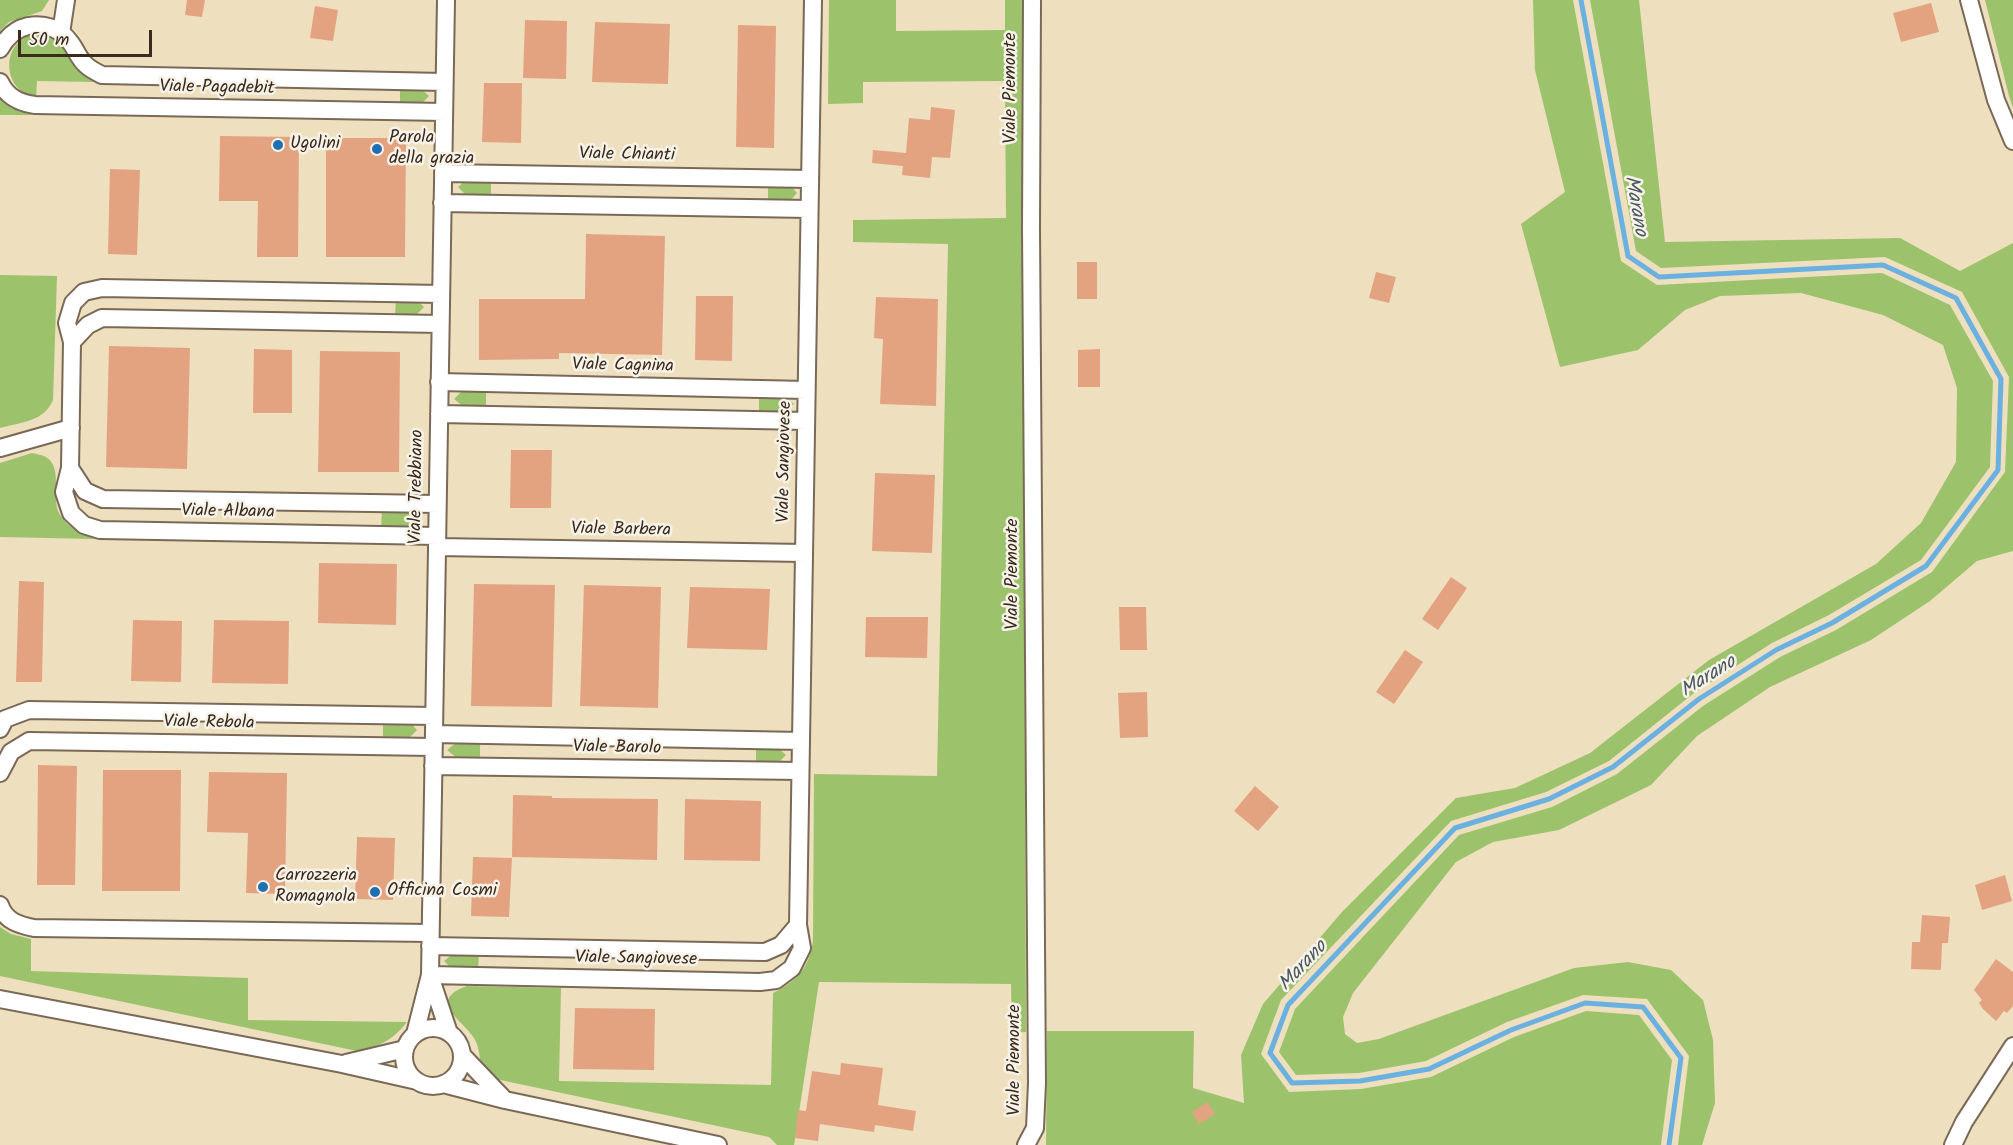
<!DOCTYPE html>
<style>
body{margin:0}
#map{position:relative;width:2013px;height:1145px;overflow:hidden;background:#eedfbf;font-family:Kalam,sans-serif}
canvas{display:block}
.scale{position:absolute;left:18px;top:30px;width:134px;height:27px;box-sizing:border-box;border:3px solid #3b2a1e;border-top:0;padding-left:8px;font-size:18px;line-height:21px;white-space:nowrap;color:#3b2a1e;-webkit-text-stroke:4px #f7f3e8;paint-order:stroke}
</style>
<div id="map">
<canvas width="2013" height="1145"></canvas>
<div class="scale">50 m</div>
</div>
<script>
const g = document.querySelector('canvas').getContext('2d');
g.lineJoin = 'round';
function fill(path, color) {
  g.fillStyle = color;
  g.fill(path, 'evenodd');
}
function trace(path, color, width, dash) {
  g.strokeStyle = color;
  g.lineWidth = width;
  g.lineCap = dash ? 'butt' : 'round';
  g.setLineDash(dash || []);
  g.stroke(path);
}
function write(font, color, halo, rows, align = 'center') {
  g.font = font + ' Kalam,sans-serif';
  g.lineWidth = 5;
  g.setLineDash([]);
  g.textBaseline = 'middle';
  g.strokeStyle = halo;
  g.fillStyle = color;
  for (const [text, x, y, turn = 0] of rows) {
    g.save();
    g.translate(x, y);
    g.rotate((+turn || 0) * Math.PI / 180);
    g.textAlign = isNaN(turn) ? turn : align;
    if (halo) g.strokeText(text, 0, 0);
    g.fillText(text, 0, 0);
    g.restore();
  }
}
const green = new Path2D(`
 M 0,0 L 49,0 L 42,11 L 9,22 L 0,31 Z
 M 829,0 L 896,0 L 896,31 L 1005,30 L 1005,0 L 1022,0 L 1026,1032 L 1012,1033 L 1011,984 L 819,982 L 794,1145 L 777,1145 L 769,1137 L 491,1078 L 481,1071 C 480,1060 480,1048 474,1038 C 464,1021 425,1001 467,986 L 561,988 L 559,1081 L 771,1085 L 773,993 C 797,981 810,967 813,940 L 814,774 L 937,776 L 948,244 L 853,242 L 853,220 L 1006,218 L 1005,81 L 863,82 L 863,103 L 828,104 Z
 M 1533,0 L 1573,0 L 1621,261 L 1657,285 L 1882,273 L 1950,305 L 1993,381 L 1990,467 L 1921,560 L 1829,615 L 1772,643 L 1694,693 L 1609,761 L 1546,792 L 1451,821 L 1281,1000 L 1261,1054 L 1289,1092 L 1361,1089 L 1431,1077 L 1514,1037 L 1586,1011 L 1639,1015 L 1672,1060 L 1661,1145 L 1046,1145 L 1047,1031 L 1194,1031 L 1193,1088 L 1244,1103 L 1241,1055 L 1263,1004 L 1342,912 L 1456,798 L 1515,788 L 1590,753 L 1709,660 L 1876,564 L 1921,523 L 1956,462 L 1957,388 L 1943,345 L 1883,315 L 1801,293 L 1720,296 L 1685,310 L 1638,350 L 1560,367 L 1521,224 L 1565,192 L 1535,70 Z
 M 1590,0 L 1639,0 L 1665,242 L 1900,238 L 1960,271 L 2013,243 L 2013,551 L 1977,561 L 1930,601 L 1871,640 L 1770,687 L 1697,736 L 1651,785 L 1559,830 L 1493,842 L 1456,862 L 1353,993 L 1343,1017 L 1345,1034 L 1357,1043 L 1379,1039 L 1574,968 L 1628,962 L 1671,970 L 1703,1000 L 1713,1040 L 1715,1103 L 1702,1145 L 1678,1145 L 1689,1056 L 1647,999 L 1583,995 L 1507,1022 L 1426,1061 L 1359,1073 L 1296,1075 L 1279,1052 L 1295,1009 L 1459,835 L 1552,807 L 1617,774 L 1703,706 L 1780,657 L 1836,630 L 1932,572 L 2005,472 L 2009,377 L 1962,292 L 1885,257 L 1661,268 L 1636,251 Z
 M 1985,0 L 2013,0 L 2013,108 L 2009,96 Z
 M 38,33 C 61,36 60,46 73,62 C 79,71 87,76 95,82 L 37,81 L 36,98 C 0,90 0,39 38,33 Z
 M 400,87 L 420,88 L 429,96 L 420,105 L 400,104 Z
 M 0,98 C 10,108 20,112 34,115 L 0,115 Z
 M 467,179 L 491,180 L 491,197 L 467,196 L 458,187 Z
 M 768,184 L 790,185 L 797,193 L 789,202 L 768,201 Z
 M 0,275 L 57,276 L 53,400 C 44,422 21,422 0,428 Z
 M 396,298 L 415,298 L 424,307 L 415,316 L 395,316 Z
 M 464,389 L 486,390 L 486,408 L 464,407 L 454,399 Z
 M 759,395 L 783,395 L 794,404 L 783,413 L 759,413 Z
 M 32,453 C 36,454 43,455 46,457 C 64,468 50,499 60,515 C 68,528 83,533 95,539 L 0,537 L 0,463 Z
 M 382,510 L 414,510 L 421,519 L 413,528 L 381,528 Z
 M 383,721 L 409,721 L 417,730 L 408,739 L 383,739 Z
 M 458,741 L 480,742 L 480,759 L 457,758 L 447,750 Z
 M 756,747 L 777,747 L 786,755 L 777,764 L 756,764 Z
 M 0,927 L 11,934 L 31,939 L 31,971 L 248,978 L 248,1020 L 407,1022 C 393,1040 379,1047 357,1051 L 0,976 Z
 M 455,952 L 479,953 L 478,971 L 454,971 L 444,961 Z`);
const stream = new Path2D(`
 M 1581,0 L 1628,256 L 1659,277 L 1883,265 L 1956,298 L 2001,379 L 1998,470 L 1926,566 L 1832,623 L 1776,650 L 1699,699 L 1613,767 L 1549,799 L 1455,828 L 1288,1005 L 1270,1053 L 1292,1083 L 1360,1081 L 1429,1069 L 1511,1030 L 1585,1003 L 1643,1007 L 1681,1058 L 1669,1145`);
const building = new Path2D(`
 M 187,0 L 205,0 L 202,17 L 185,15 Z
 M 1931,3 L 1939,32 L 1901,42 L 1893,13 Z
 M 315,6 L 338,10 L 333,41 L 310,38 Z
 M 525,20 L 567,21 L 566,79 L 523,78 Z
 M 595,22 L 670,24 L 668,84 L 592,82 Z
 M 738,25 L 776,26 L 774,148 L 736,147 Z
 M 484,83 L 522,83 L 521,143 L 482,142 Z
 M 931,107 L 955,110 L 950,158 L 932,157 L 930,178 L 902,175 L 903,166 L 872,163 L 873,150 L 906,153 L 909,118 L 930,120 Z
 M 220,136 L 299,137 L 298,257 L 257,257 L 258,201 L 219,201 Z
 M 326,138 L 406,138 L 405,257 L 326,257 Z
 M 110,169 L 140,170 L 137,255 L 108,254 Z
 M 586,234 L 665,236 L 662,355 L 559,353 L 559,359 L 479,360 L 479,299 L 585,299 Z
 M 1077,262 L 1097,262 L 1097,299 L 1077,299 Z
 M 1376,272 L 1396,277 L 1389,303 L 1369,298 Z
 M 696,296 L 733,296 L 732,361 L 695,360 Z
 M 876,297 L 938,299 L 936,406 L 880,404 L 883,339 L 874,338 Z
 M 109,346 L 190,348 L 187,469 L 106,467 Z
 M 254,349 L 292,350 L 292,413 L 253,413 Z
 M 1100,349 L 1100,387 L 1078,387 L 1078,350 Z
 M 320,351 L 400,352 L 399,472 L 318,472 Z
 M 511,450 L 552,450 L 551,508 L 510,508 Z
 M 875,473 L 935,475 L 932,553 L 872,551 Z
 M 319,563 L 397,564 L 396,625 L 318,623 Z
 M 1451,577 L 1467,588 L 1438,630 L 1422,619 Z
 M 19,581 L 44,582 L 42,682 L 16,682 Z
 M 474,584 L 555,585 L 552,707 L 471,706 Z
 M 584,585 L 661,587 L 658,708 L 580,706 Z
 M 690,587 L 770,589 L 767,650 L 687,648 Z
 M 1119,607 L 1146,607 L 1147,650 L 1120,650 Z
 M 866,617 L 928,617 L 927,658 L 865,657 Z
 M 133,620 L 182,621 L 181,682 L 131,681 Z
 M 214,620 L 289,621 L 288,684 L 212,683 Z
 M 1405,650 L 1423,662 L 1394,704 L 1376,692 Z
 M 1147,692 L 1148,737 L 1120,738 L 1118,693 Z
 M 38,765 L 77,766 L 75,885 L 37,885 Z
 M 103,770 L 181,770 L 180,891 L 102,891 Z
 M 209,772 L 287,773 L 285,894 L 246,893 L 248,833 L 207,832 Z
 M 1255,786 L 1279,807 L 1258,831 L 1234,811 Z
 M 513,795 L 552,796 L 552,798 L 658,799 L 657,860 L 512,857 Z
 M 685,799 L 761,801 L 760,861 L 684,860 Z
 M 357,837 L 395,838 L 393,900 L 355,899 Z
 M 473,857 L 512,858 L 509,917 L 471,916 Z
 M 2005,875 L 2012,901 L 1982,910 L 1975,885 Z
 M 1922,915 L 1950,917 L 1948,943 L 1942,943 L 1941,970 L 1911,969 L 1912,942 L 1920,942 Z
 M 1996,959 L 2013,972 L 2013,1006 L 2007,1013 L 2004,1011 L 1996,1021 L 1983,1009 L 1979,1003 L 1982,1000 L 1974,990 Z
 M 575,1008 L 655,1009 L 654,1070 L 573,1069 Z
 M 841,1063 L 883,1068 L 878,1105 L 916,1111 L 913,1131 L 875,1125 L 874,1132 L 820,1124 L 818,1141 L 795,1138 L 798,1110 L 806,1111 L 812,1071 L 840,1075 Z
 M 1207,1102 L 1215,1114 L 1199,1124 L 1192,1112 Z`);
const street = new Path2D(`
 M 1969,0 L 1996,100 L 2013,141
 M 61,33 L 66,0
 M 0,49 C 6,38 15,29 28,26 C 44,23 60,28 70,42 C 76,49 78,58 86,65 C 90,69 96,72 102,75 L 444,82
 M 0,82 C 7,97 19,103 35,105 L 444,112
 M 443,173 L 810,179
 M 442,203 L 809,209
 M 72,342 L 88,325 L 102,318 L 440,324
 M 439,382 L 806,390
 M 439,414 L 806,421
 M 0,448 L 71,428
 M 70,468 L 85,491 L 103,499 L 437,504
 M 437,536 L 100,530 L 84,525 L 71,513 L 64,492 L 70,468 L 72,342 L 67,323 L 73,303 L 84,292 L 102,288 L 441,294
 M 437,547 L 804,553
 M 0,729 L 5,719 L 29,710 L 434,716
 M 434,734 L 801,741
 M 433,766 L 800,771
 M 0,773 L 11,752 L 29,741 L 433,747
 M 0,905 C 5,921 19,925 34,928 L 430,933
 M 430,946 L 765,952 L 781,945 L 798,925
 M 430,975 L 760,982 L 776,980 L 792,968 L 802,948 L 798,925 L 813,0
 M 430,976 L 449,1033
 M 0,999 L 342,1064 L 417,1081
 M404 1057a29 29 0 1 1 58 0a29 29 0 1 1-58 0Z
 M 415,1034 L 430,975 L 446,0
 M 462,1055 L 504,1099
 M 346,1063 L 405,1049
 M 443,1084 L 505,1100 L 718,1145
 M 1026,1145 L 1035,1128 L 1037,1083 L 1031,228 L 1032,0
 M 1953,1145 L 1964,1122 L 2013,1046`);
const markers = [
 [278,145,6,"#1f6fb2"],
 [377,149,6,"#1f6fb2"],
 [263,887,6,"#1f6fb2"],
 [375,892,6,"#1f6fb2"]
];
const streetNames = [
 ["Viale Piemonte",1012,88,-90],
 ["Viale Pagadebit",217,89,1],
 ["Viale Chianti",627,156,1],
 ["Viale Cagnina",623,367,1],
 ["Viale Sangiovese",786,462,-89],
 ["Viale Trebbiano",418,487,-89],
 ["Viale Albana",228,513,1],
 ["Viale Barbera",621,531,1],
 ["Viale Piemonte",1014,574,-90],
 ["Viale Rebola",209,724,1],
 ["Viale Barolo",617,749,1],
 ["Viale Sangiovese",636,960,1],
 ["Viale Piemonte",1016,1060,-90]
];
const poiNames = [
 ["Parola",389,139],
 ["della grazia",389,160],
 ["Ugolini",290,145],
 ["Carrozzeria",275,877],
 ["Romagnola",275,898],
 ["Officina Cosmi",387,892]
];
const waterNames = [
 ["Marano",1634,206,80],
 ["Marano",1709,678,-32],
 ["Marano",1304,967,-47]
];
fill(green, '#9dc26c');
trace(stream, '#6ab0e0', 5);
fill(building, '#e3a381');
trace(street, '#7a6956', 20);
trace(street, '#fff', 16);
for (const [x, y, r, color] of markers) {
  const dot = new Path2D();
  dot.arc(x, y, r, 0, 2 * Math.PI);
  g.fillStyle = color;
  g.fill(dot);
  trace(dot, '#f7f3e8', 2);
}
write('18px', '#3b2a1e', '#f7f3e8', streetNames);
write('18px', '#3b2a1e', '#f7f3e8', poiNames, 'left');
write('italic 20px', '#4b5962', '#f7f3e8', waterNames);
</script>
